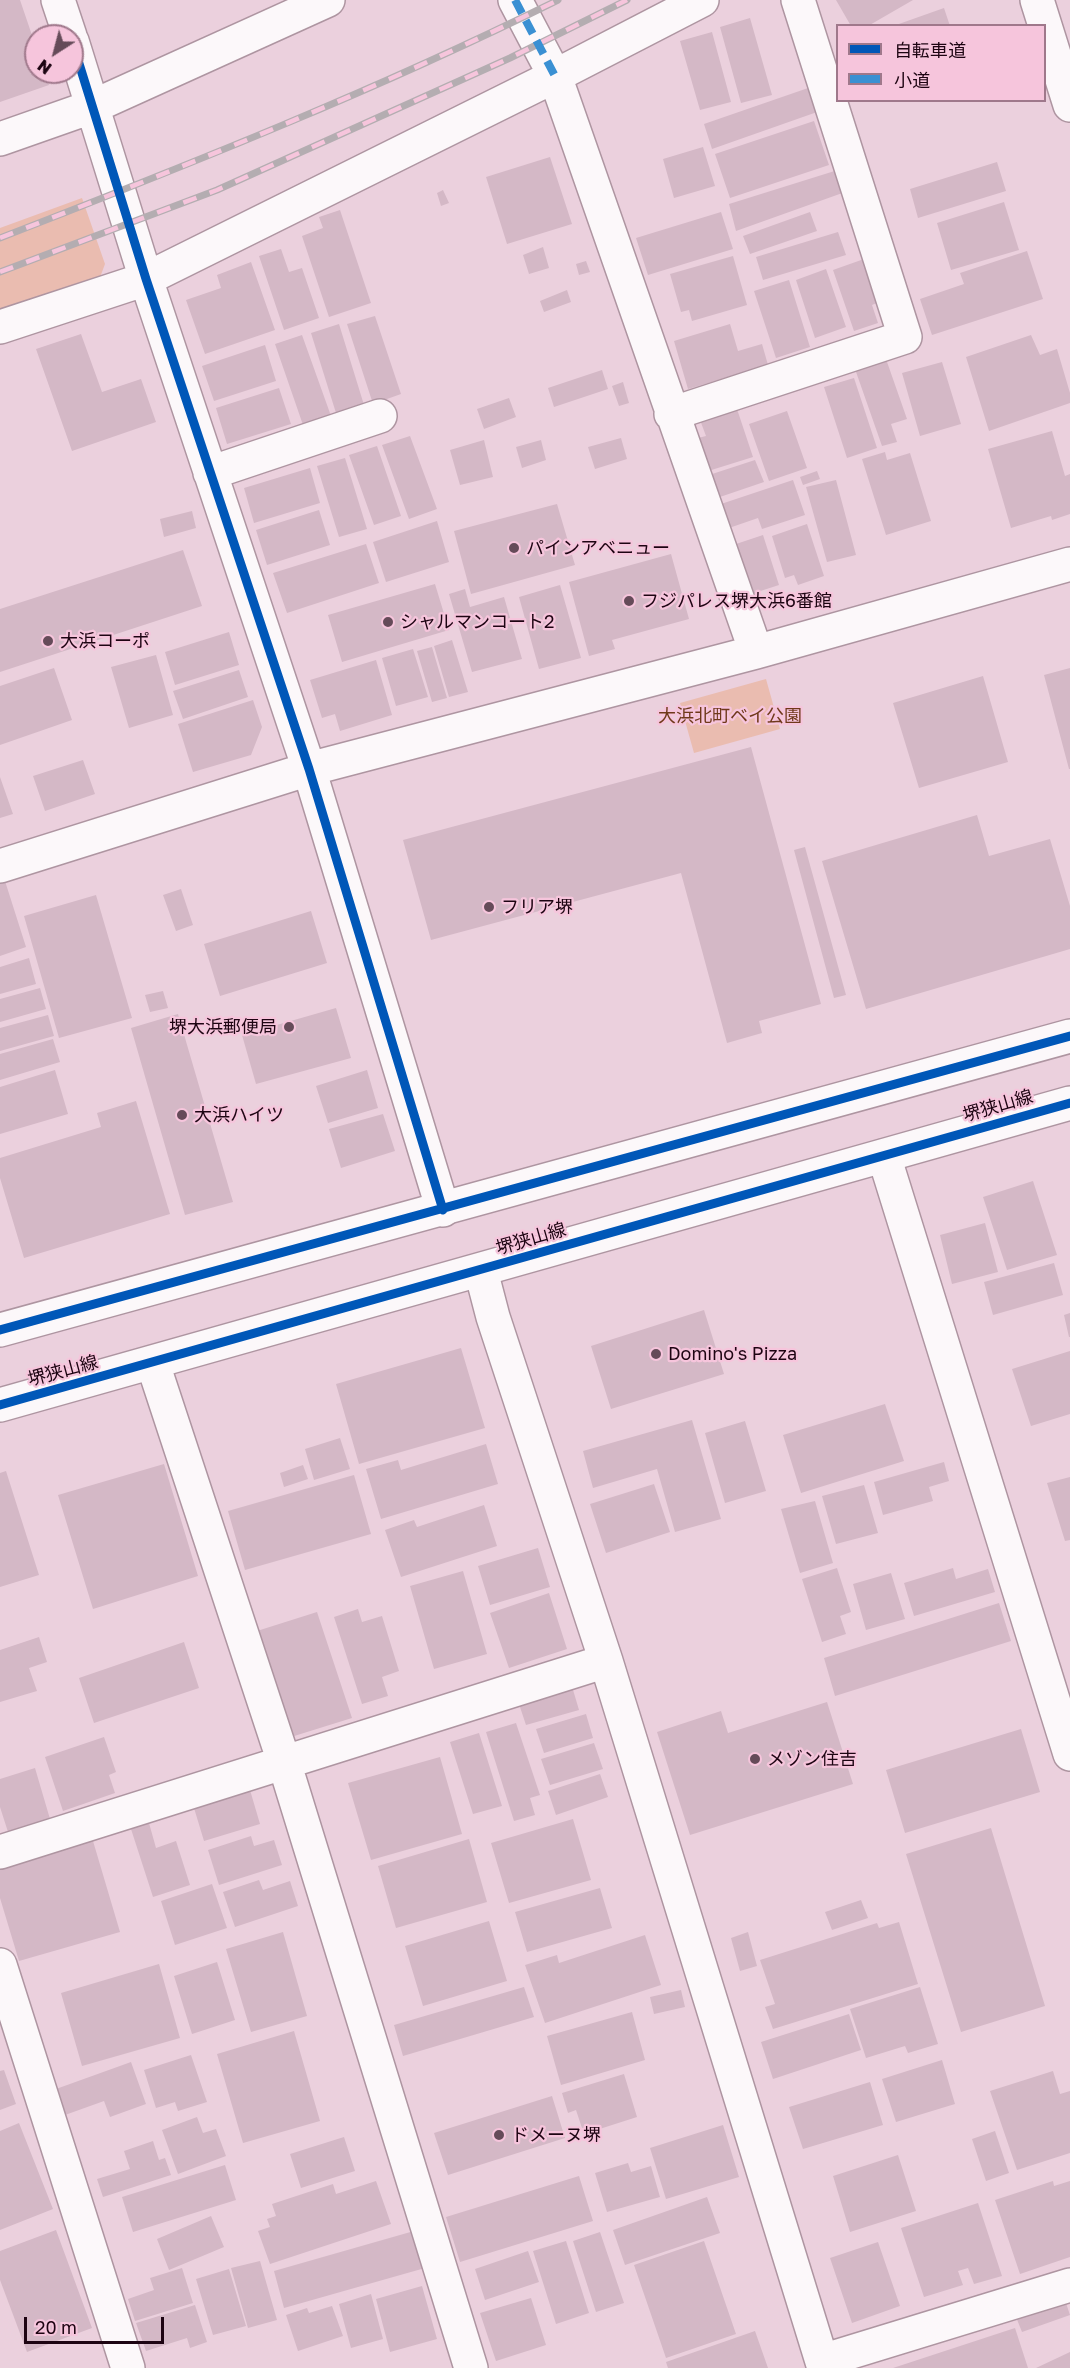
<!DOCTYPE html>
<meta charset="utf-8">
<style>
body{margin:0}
#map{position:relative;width:1070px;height:2368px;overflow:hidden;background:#ebd0dd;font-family:"Golos Text","Noto Sans JP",sans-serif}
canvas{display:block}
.legend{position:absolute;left:836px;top:24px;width:210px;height:78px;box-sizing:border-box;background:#f6c5dc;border:2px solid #9f788b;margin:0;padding:8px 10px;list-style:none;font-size:18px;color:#1d0412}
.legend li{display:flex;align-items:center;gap:12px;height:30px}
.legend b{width:30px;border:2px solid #9f788b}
.north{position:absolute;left:24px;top:24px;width:60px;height:60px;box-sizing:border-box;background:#f6c5dc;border:2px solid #9f788b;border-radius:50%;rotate:216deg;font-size:16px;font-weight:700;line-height:24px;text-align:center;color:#1d0412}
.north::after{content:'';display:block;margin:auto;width:21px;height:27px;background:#654b59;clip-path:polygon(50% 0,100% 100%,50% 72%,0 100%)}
.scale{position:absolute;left:24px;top:2317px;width:140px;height:27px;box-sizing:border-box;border:3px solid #1d0412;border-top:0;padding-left:8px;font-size:18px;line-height:21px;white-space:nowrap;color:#1d0412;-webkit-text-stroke:4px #f6c5dc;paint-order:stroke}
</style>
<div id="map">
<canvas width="1070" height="2368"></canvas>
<ul class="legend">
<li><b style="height:8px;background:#0057b8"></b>自転車道</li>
<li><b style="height:8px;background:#3a90d3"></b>小道</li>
</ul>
<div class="north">N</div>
<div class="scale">20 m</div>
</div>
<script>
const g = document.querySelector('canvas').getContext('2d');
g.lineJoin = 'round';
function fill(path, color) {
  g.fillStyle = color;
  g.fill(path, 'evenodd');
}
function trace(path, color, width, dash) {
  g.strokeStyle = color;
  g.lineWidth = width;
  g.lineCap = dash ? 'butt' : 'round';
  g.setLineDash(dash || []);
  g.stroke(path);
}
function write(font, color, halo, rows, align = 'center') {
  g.font = font + ' "Golos Text","Noto Sans JP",sans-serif';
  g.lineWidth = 4.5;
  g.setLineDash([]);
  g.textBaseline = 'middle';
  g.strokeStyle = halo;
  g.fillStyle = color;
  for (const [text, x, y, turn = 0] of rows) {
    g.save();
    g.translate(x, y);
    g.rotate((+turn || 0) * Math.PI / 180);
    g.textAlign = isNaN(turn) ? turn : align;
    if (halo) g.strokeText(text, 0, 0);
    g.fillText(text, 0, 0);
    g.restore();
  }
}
const green = new Path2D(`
 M 82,198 L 105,264 L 99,280 L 0,312 L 0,228 Z
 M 766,679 L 780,729 L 694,753 L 680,703 Z`);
const building = new Path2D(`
 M 0,0 L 20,0 L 36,47 L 36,72 L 45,72 L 49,85 L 0,102 Z
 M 836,0 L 913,0 L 868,26 L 851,26 Z
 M 944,8 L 950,26 L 896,26 L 896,25 Z
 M 750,18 L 772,95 L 741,103 L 720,27 Z
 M 712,32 L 731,102 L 700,110 L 680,41 Z
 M 811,87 L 820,111 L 712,149 L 704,124 Z
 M 814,121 L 829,165 L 730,198 L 715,154 Z
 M 703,147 L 715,186 L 674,198 L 663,159 Z
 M 550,157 L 572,224 L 507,244 L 486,177 Z
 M 997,162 L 1006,191 L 918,218 L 910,189 Z
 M 841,169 L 848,191 L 736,231 L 729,204 Z
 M 443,190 L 449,203 L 441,206 L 437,193 Z
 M 1004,202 L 1019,250 L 951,270 L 937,223 Z
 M 340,210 L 371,303 L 329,317 L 302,236 L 323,228 L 319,217 Z
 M 721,212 L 733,249 L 648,275 L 636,238 Z
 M 810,212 L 817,231 L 750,254 L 743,236 Z
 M 838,232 L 846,255 L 763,280 L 756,257 Z
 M 543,247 L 549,268 L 529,274 L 523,255 Z
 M 281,249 L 289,272 L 302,268 L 319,318 L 284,330 L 259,256 Z
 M 1027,251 L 1043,299 L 932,335 L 920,299 L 964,284 L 960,273 Z
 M 733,256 L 747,305 L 692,321 L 689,310 L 681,312 L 670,274 Z
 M 864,259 L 879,302 L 872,305 L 878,323 L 854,331 L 833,270 Z
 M 586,261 L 590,272 L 579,275 L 576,264 Z
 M 251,262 L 275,330 L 205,354 L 186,300 L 221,288 L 217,275 Z
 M 826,269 L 846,327 L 815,338 L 796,280 Z
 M 789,280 L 810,347 L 776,358 L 754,291 Z
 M 567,290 L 571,302 L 544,312 L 540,301 Z
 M 375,316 L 401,394 L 373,404 L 347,324 Z
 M 339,324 L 364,405 L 336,413 L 311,333 Z
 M 730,324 L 738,351 L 762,344 L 768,365 L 688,389 L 674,341 Z
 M 81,334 L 102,392 L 141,379 L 156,422 L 72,451 L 36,349 Z
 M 302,335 L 331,416 L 303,425 L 275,344 Z
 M 1031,335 L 1040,355 L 1057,349 L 1070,393 L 1070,403 L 989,431 L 966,357 Z
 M 265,345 L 276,381 L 214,401 L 202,366 Z
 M 886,359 L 907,419 L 891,424 L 897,442 L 882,446 L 855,369 Z
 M 942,362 L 961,424 L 920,436 L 902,373 Z
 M 602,370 L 608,389 L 554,407 L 548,388 Z
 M 854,378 L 877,448 L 847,458 L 824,387 Z
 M 623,382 L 629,403 L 619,406 L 612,386 Z
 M 279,388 L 291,424 L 227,444 L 216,408 Z
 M 509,398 L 516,417 L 484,429 L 477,409 Z
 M 737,409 L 753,457 L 705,472 L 694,439 L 706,436 L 700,420 Z
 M 787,411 L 807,468 L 769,481 L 749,424 Z
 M 1052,431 L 1065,476 L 1070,474 L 1070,514 L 1052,520 L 1051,516 L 1011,528 L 988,449 Z
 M 410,436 L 437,509 L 409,519 L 382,445 Z
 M 621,438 L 627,459 L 595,469 L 588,447 Z
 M 484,440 L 493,477 L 460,485 L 450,450 Z
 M 541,440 L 546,460 L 522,468 L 516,447 Z
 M 377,446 L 401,516 L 374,525 L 349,455 Z
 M 885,452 L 887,460 L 910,453 L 931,521 L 886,535 L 862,459 Z
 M 345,458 L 367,529 L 339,537 L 317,466 Z
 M 755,460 L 764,482 L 714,499 L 706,476 Z
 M 310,468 L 320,503 L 254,523 L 244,488 Z
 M 817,471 L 820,479 L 803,485 L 800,477 Z
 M 793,480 L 805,515 L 762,529 L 758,518 L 729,528 L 721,504 Z
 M 836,480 L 856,555 L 827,562 L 806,487 Z
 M 557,504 L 575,565 L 471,594 L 454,531 Z
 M 319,510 L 330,545 L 267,565 L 256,530 Z
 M 192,511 L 196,528 L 164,537 L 160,519 Z
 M 437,521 L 449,562 L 386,582 L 373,542 Z
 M 807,524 L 824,576 L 798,585 L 794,575 L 785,578 L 772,536 Z
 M 763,535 L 779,585 L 742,597 L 727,547 Z
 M 366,544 L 379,583 L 287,613 L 273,573 Z
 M 183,550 L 202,606 L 0,672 L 0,609 Z
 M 671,554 L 689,619 L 612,640 L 615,649 L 589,656 L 569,582 Z
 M 435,584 L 449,630 L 342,662 L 328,615 Z
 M 560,585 L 581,658 L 539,669 L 519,597 Z
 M 465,589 L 470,607 L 504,597 L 522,659 L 472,672 L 449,594 Z
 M 229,632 L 239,665 L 175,685 L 165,652 Z
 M 452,640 L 468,692 L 449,697 L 434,646 Z
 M 432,647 L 447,698 L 432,702 L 417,651 Z
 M 413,649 L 428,697 L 396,706 L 382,658 Z
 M 156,655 L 173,715 L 129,728 L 111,667 Z
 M 376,660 L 392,715 L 340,731 L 335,714 L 322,718 L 310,680 Z
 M 54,668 L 72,720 L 0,745 L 0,686 Z
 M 1070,668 L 1070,769 L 1069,769 L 1044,675 Z
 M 239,670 L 248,697 L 183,719 L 173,691 Z
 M 983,676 L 1008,762 L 919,788 L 893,703 Z
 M 253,700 L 262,727 L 251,755 L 193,772 L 178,724 Z
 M 751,747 L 821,1004 L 759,1021 L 762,1033 L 727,1043 L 681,873 L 431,940 L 403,840 Z
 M 83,760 L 95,794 L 45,811 L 33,776 Z
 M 0,777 L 13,814 L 0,818 Z
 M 977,815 L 989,856 L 1050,839 L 1070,906 L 1070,949 L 866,1009 L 822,861 Z
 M 805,847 L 846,995 L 834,998 L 794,850 Z
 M 5,881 L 26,947 L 0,956 L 0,883 Z
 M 181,889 L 193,925 L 176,931 L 163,895 Z
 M 96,895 L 132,1018 L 59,1038 L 24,916 Z
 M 311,911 L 327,963 L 220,996 L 204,944 Z
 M 29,958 L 36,984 L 0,994 L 0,967 Z
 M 40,988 L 46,1009 L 0,1022 L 0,999 Z
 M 163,991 L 168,1008 L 150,1012 L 145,995 Z
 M 336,1008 L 351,1058 L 256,1084 L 242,1035 Z
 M 178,1014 L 233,1202 L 185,1215 L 131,1028 Z
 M 48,1015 L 54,1036 L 0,1051 L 0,1028 Z
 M 53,1039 L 60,1062 L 0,1080 L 0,1054 Z
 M 55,1070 L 68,1114 L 0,1134 L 0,1087 Z
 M 367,1070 L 378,1108 L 328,1123 L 316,1086 Z
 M 136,1101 L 170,1214 L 24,1258 L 0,1178 L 0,1158 L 101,1127 L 97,1113 Z
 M 383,1114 L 395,1151 L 341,1168 L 329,1129 Z
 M 1033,1181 L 1057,1255 L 1007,1270 L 983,1197 Z
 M 985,1223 L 998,1272 L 952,1284 L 940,1235 Z
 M 1054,1263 L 1063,1295 L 993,1315 L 984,1282 Z
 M 704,1310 L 724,1374 L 611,1409 L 591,1346 Z
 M 1070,1313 L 1070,1337 L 1069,1337 L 1064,1315 Z
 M 461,1348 L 485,1428 L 359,1464 L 336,1384 Z
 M 1070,1351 L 1070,1414 L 1031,1426 L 1012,1369 Z
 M 885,1404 L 904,1461 L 801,1493 L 783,1435 Z
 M 692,1420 L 721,1519 L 675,1532 L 657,1469 L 593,1488 L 583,1451 Z
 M 745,1421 L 766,1491 L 725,1503 L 705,1433 Z
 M 340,1438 L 350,1469 L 314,1480 L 305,1449 Z
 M 486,1444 L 498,1484 L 381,1519 L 366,1469 L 398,1460 L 401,1470 Z
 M 944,1462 L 949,1481 L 929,1487 L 933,1501 L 883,1515 L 874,1482 Z
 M 164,1464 L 198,1576 L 93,1609 L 58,1495 Z
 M 303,1465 L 308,1479 L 284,1487 L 280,1473 Z
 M 6,1471 L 39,1575 L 0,1587 L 0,1473 Z
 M 354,1475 L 371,1534 L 245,1570 L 228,1511 Z
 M 1070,1477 L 1070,1540 L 1065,1541 L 1047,1483 Z
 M 654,1484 L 670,1532 L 606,1553 L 590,1504 Z
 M 864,1485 L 878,1533 L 836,1544 L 822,1496 Z
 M 815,1501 L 833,1563 L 800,1573 L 781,1509 Z
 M 484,1505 L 497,1546 L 401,1577 L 385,1530 L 414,1520 L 417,1527 Z
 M 538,1548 L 550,1587 L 490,1605 L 478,1566 Z
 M 837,1568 L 851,1612 L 840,1616 L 846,1634 L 822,1642 L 802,1579 Z
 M 953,1568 L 956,1579 L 988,1569 L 995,1592 L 914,1616 L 904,1583 Z
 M 463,1571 L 487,1654 L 434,1669 L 410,1586 Z
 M 891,1573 L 905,1619 L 866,1630 L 853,1584 Z
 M 549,1593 L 567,1649 L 509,1668 L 490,1613 Z
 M 999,1603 L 1011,1641 L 835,1696 L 824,1658 Z
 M 358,1609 L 362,1622 L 382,1616 L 399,1671 L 382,1677 L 388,1696 L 362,1704 L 334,1617 Z
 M 317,1612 L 352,1718 L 291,1737 L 257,1631 Z
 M 39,1637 L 47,1662 L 29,1668 L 37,1691 L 0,1702 L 0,1650 Z
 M 184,1642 L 199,1688 L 94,1723 L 79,1678 Z
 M 571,1683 L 579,1710 L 526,1725 L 517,1698 Z
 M 827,1702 L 853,1784 L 690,1835 L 657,1732 L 721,1711 L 728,1733 Z
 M 586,1714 L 593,1738 L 544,1753 L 536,1729 Z
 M 516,1723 L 540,1795 L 530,1798 L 535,1815 L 514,1821 L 486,1732 Z
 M 1021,1729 L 1040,1792 L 905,1833 L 886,1770 Z
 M 479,1733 L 502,1806 L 473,1814 L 450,1742 Z
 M 104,1737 L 116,1772 L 109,1775 L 115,1793 L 63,1811 L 45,1757 Z
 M 594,1743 L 603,1769 L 550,1785 L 541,1759 Z
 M 440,1757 L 462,1834 L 371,1860 L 348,1783 Z
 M 35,1768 L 50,1819 L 8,1832 L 0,1807 L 0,1779 Z
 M 600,1774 L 608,1797 L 556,1815 L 548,1791 Z
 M 250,1790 L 260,1824 L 204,1841 L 194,1808 Z
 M 573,1819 L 591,1880 L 509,1903 L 491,1843 Z
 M 149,1823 L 156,1848 L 176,1841 L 190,1885 L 153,1897 L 131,1829 Z
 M 991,1828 L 1045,2006 L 961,2032 L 906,1854 Z
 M 251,1836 L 254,1846 L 274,1840 L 282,1865 L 219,1885 L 208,1850 Z
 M 469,1839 L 487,1902 L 396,1928 L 378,1866 Z
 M 93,1841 L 120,1932 L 19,1961 L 0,1898 L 0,1867 Z
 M 259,1880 L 263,1890 L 290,1881 L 298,1906 L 235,1927 L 223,1892 Z
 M 212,1884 L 227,1928 L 175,1945 L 161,1901 Z
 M 600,1888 L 612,1928 L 527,1952 L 515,1912 Z
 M 861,1900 L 868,1918 L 832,1930 L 825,1912 Z
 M 489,1921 L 507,1981 L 423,2006 L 405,1946 Z
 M 899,1922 L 918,1984 L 773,2029 L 765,2007 L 775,2004 L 760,1960 L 877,1923 L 879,1928 Z
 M 283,1932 L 307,2016 L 251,2032 L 226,1949 Z
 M 748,1932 L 757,1966 L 740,1971 L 731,1938 Z
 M 645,1935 L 661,1985 L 545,2023 L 525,1965 L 557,1955 L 559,1963 Z
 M 217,1962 L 235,2020 L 192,2034 L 174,1976 Z
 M 159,1964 L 180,2038 L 82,2066 L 61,1993 Z
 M 524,1987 L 534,2017 L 403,2056 L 394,2025 Z
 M 920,1987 L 938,2044 L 908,2053 L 905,2046 L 866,2058 L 850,2009 Z
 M 681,1990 L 685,2007 L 654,2014 L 650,1997 Z
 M 632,2012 L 645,2060 L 561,2085 L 547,2036 Z
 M 849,2014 L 861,2050 L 773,2079 L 761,2042 Z
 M 294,2031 L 320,2121 L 243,2143 L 217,2054 Z
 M 191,2055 L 207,2102 L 178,2111 L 175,2102 L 156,2108 L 144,2070 Z
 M 942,2060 L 955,2104 L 896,2122 L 882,2079 Z
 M 131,2062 L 146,2104 L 110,2117 L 104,2101 L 65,2115 L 56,2089 Z
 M 4,2070 L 16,2104 L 0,2110 L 0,2071 Z
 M 1053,2071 L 1060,2094 L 1070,2091 L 1070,2153 L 1017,2170 L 990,2091 Z
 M 624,2074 L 637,2117 L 584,2134 L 576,2110 L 568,2113 L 562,2093 Z
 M 870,2082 L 883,2125 L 803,2149 L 789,2107 Z
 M 552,2096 L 565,2138 L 448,2175 L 434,2133 Z
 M 197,2117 L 203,2133 L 216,2129 L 226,2156 L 178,2174 L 162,2130 Z
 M 19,2123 L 53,2209 L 0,2230 L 0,2131 Z
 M 723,2125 L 739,2177 L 666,2199 L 650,2148 Z
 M 995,2131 L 1009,2173 L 986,2181 L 972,2139 Z
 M 344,2137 L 355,2171 L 301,2188 L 290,2154 Z
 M 153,2141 L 159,2160 L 165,2158 L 171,2175 L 103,2197 L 97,2179 L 130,2169 L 124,2151 Z
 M 898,2155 L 916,2211 L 850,2232 L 833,2176 Z
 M 628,2163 L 631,2172 L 651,2166 L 660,2197 L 607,2212 L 595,2173 Z
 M 225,2165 L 236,2200 L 133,2232 L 122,2197 Z
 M 579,2176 L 593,2221 L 460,2262 L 446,2217 Z
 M 376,2181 L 391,2224 L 270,2264 L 258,2231 L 270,2227 L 267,2219 L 276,2216 L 272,2204 L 333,2184 L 336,2194 Z
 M 1053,2181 L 1054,2186 L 1070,2181 L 1070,2257 L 1020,2274 L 995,2200 Z
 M 707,2197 L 720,2233 L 625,2265 L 613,2230 Z
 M 978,2203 L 1002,2276 L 974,2284 L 968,2268 L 958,2271 L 963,2285 L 924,2297 L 901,2228 Z
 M 211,2216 L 224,2247 L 169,2270 L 157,2239 Z
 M 56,2230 L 92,2328 L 27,2352 L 0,2280 L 0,2251 Z
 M 414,2231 L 425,2268 L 284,2308 L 274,2271 Z
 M 600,2232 L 624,2303 L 596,2312 L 573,2241 Z
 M 566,2241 L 589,2313 L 556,2324 L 533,2251 Z
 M 704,2241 L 736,2334 L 666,2358 L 634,2265 Z
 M 878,2242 L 900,2306 L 852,2323 L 830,2258 Z
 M 528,2251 L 539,2282 L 485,2300 L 475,2269 Z
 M 260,2261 L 277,2320 L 248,2328 L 231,2268 Z
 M 182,2268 L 193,2303 L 135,2321 L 128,2299 L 154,2290 L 150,2278 Z
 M 229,2269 L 246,2326 L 213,2335 L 196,2279 Z
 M 422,2286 L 437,2339 L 390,2352 L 376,2299 Z
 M 371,2294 L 383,2339 L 351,2348 L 339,2304 Z
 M 531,2298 L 546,2345 L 496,2361 L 480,2313 Z
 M 1065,2300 L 1070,2315 L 1022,2332 L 1016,2317 Z
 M 195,2305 L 207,2342 L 190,2348 L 187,2338 L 146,2351 L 136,2323 Z
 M 332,2306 L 343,2336 L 298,2351 L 286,2315 L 307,2308 L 309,2313 Z
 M 1015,2328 L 1028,2368 L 893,2368 Z
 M 755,2331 L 768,2368 L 668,2368 L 666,2362 Z
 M 1070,2352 L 1070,2368 L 1036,2368 Z`);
const minor = new Path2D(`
 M 58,0 L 70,36
 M 515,0 L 555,76 L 756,652
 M 1037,0 L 1070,105
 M 72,41 L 146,279 L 309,769 L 443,1210
 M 0,139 L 94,106 L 328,0
 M 0,327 L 146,279 L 555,76 L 702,0
 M 671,414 L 905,337 L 798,0
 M 210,473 L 380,416
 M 0,866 L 309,769 L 756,652 L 1070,564
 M 884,1156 L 1070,1754
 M 481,1271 L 493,1317 L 606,1661 L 824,2368
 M 153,1364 L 284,1762 L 471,2368
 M 0,1852 L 606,1661
 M 0,1965 L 128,2368
 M 822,2361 L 1070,2285`);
const major = new Path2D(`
 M 0,1330 L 1070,1036
 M 0,1405 L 1070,1103`);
const rail = new Path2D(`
 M 0,238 C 188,165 377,90 558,0
 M 0,272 L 217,190 L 510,58 L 627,0`);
const quiet = new Path2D(`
 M 515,0 L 555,76`);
const cycleway = new Path2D(`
 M 72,41 L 146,279 L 309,769 L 443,1210
 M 0,1330 L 1070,1036
 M 0,1405 L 1070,1103`);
const markers = [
 [514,548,6,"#654b59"],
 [629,601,6,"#654b59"],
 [388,622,6,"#654b59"],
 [48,641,6,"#654b59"],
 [489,907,6,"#654b59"],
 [289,1027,6,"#654b59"],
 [182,1115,6,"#654b59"],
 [656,1354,6,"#654b59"],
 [755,1759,6,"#654b59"],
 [499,2135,6,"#654b59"]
];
const poiNames = [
 ["パインアベニュー",526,548],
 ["フジパレス堺大浜6番館",641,601],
 ["シャルマンコート2",400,622],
 ["大浜コーポ",60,641],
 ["フリア堺",501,907],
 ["堺大浜郵便局",277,1027,"right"],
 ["大浜ハイツ",194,1115],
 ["Domino's Pizza",668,1354],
 ["メゾン住吉",767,1759],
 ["ドメーヌ堺",511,2135]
];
const parkNames = [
 ["大浜北町ベイ公園",730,716]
];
const streetNames = [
 ["堺狭山線",998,1106,-16],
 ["堺狭山線",531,1239,-16],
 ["堺狭山線",63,1371,-15]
];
fill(green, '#eabcb0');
fill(building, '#d4b8c6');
trace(minor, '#ae95a1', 36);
trace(major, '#ae95a1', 36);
trace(minor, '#fcf8fa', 33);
trace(major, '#fcf8fa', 33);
trace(rail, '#b4adb1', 7);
trace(rail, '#f6c5dc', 4.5, [14]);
trace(quiet, '#3a90d3', 8, [15, 8]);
trace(cycleway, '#0057b8', 9);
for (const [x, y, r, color] of markers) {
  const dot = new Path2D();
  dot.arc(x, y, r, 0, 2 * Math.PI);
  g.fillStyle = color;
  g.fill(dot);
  trace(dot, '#f6c5dc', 2);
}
write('18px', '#1d0412', '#f6c5dc', poiNames, 'left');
write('18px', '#6f391a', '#f6c5dc', parkNames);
write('18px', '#1d0412', '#f6c5dc', streetNames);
</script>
